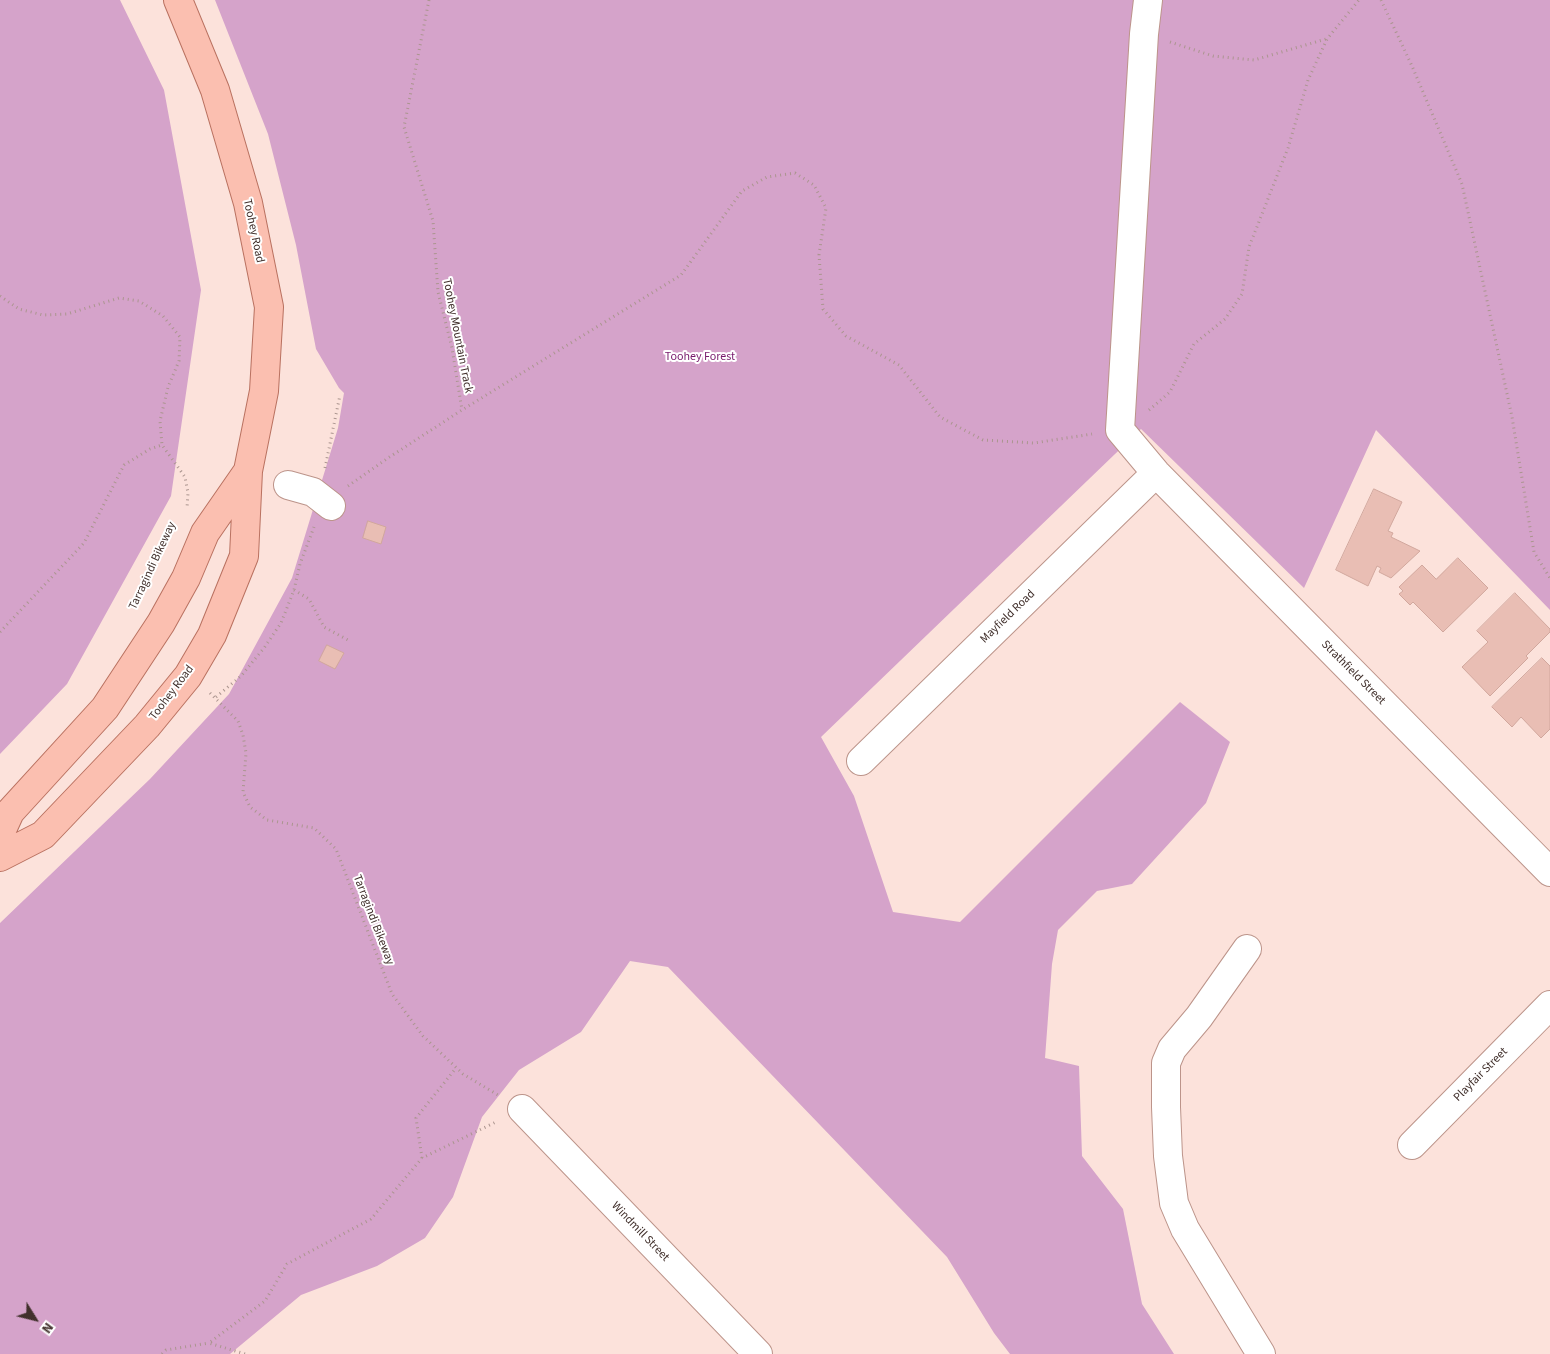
<!DOCTYPE html>
<style>
body{margin:0}
#map{position:relative;width:1550px;height:1354px;overflow:hidden;background:#fce2db;font-family:"Source Sans 3",sans-serif}
canvas{display:block}
.north{position:absolute;left:10px;top:1294px;width:50px;height:50px;-webkit-text-stroke:4px #fff;paint-order:stroke;rotate:126deg;font-size:14px;font-weight:700;line-height:20px;text-align:center;color:#41302c}
.north::after{content:'';display:block;margin:auto;width:18px;height:22px;background:#41302c;clip-path:polygon(50% 0,100% 100%,50% 72%,0 100%)}
</style>
<div id="map">
<canvas width="1550" height="1354"></canvas>
<div class="north">N</div>
</div>
<script>
const g = document.querySelector('canvas').getContext('2d');
g.lineJoin = 'round';
function fill(path, color) {
  g.fillStyle = color;
  g.fill(path, 'evenodd');
}
function trace(path, color, width, dash) {
  g.strokeStyle = color;
  g.lineWidth = width;
  g.lineCap = dash ? 'butt' : 'round';
  g.setLineDash(dash || []);
  g.stroke(path);
}
function write(font, color, halo, rows, align = 'center') {
  g.font = font + ' "Source Sans 3",sans-serif';
  g.lineWidth = 4;
  g.setLineDash([]);
  g.textBaseline = 'middle';
  g.strokeStyle = halo;
  g.fillStyle = color;
  for (const [text, x, y, turn = 0] of rows) {
    g.save();
    g.translate(x, y);
    g.rotate((+turn || 0) * Math.PI / 180);
    g.textAlign = isNaN(turn) ? turn : align;
    if (halo) g.strokeText(text, 0, 0);
    g.fillText(text, 0, 0);
    g.restore();
  }
}
const green = new Path2D(`
 M 0,0 L 120,0 L 164,90 L 201,290 L 171,496 L 67,684 L 0,754 Z
 M 215,0 L 1550,0 L 1550,610 L 1376,430 L 1304,588 L 1141,429 L 821,737 L 854,796 L 893,912 L 960,922 L 1180,702 L 1230,742 L 1206,803 L 1132,884 L 1097,891 L 1058,930 L 1052,964 L 1045,1058 L 1079,1066 L 1082,1156 L 1123,1209 L 1142,1304 L 1174,1354 L 1010,1354 L 994,1333 L 947,1257 L 668,967 L 630,961 L 581,1032 L 519,1070 L 482,1117 L 453,1197 L 425,1238 L 377,1266 L 301,1295 L 230,1354 L 0,1354 L 0,923 L 150,779 L 229,694 L 292,578 L 338,428 L 344,393 L 339,388 L 316,349 L 296,245 L 268,134 Z`);
const building = new Path2D(`
 M 1374,489 L 1402,502 L 1388,531 L 1393,533 L 1391,537 L 1420,551 L 1391,578 L 1379,572 L 1381,568 L 1377,566 L 1368,586 L 1336,570 Z
 M 368,521 L 386,527 L 381,544 L 363,538 Z
 M 1458,558 L 1488,588 L 1443,632 L 1413,602 L 1410,605 L 1399,594 L 1403,591 L 1399,587 L 1422,565 L 1436,579 Z
 M 1515,593 L 1550,629 L 1550,632 L 1526,656 L 1528,658 L 1490,696 L 1462,667 L 1488,642 L 1477,631 Z
 M 327,645 L 344,653 L 335,669 L 319,661 Z
 M 1542,658 L 1550,666 L 1550,729 L 1541,738 L 1521,717 L 1512,727 L 1492,707 Z`);
const path = new Path2D(`
 M 429,0 L 404,127 L 433,221 L 438,292 L 452,348 L 462,410
 M 1381,0 L 1412,66 L 1462,184 L 1512,417 L 1534,552 L 1550,578
 M 1170,42 L 1213,56 L 1254,60 L 1326,39
 M 0,296 L 19,309 L 43,315 L 67,314 L 119,298 L 139,301 L 163,316 L 180,337 L 179,361 L 168,387 L 160,421 L 162,445 L 185,477 L 188,493 L 187,508
 M 1149,410 L 1170,392 L 1194,344 L 1225,319 L 1242,294 L 1249,247 L 1288,148 L 1308,80 L 1327,39 L 1359,0
 M 325,468 L 340,395
 M 348,486 L 388,458 L 462,410 L 681,275 L 742,191 L 767,177 L 795,173 L 814,185 L 826,208 L 819,255 L 823,309 L 846,336 L 899,365 L 940,417 L 983,440 L 1034,443 L 1092,434
 M 294,590 L 309,599 L 324,627 L 348,640
 M 0,632 L 84,543 L 124,465 L 150,449 L 162,445
 M 210,693 L 238,721 L 243,735 L 246,753 L 243,792 L 250,807 L 267,820 L 314,828 L 336,849 L 392,994 L 423,1036 L 463,1074 L 498,1095
 M 216,697 L 241,676 L 264,648 L 281,623 L 294,590 L 300,564 L 314,527
 M 422,1158 L 416,1118 L 456,1068
 M 162,1354 L 166,1350 L 209,1343
 M 245,1354 L 209,1343 L 265,1301 L 287,1264 L 371,1219 L 422,1158 L 498,1121`);
const minor = new Path2D(`
 M 1148,0 L 1144,34 L 1120,430 L 1156,473 L 1550,872
 M 288,485 L 313,492 L 331,506
 M 861,761 L 1156,473
 M 1247,949 L 1199,1017 L 1172,1049 L 1166,1063 L 1166,1107 L 1168,1156 L 1174,1203 L 1185,1229 L 1261,1354
 M 522,1109 L 758,1354
 M 1412,1145 L 1550,1005`);
const major = new Path2D(`
 M 0,834 L 10,812 L 105,708 L 161,623 L 186,578 L 205,533 L 248,471
 M 0,857 L 43,835 L 147,726 L 188,676 L 212,635 L 244,556 L 248,471 L 264,391 L 269,307 L 248,203 L 215,90 L 178,0`);
const streetNames = [
 ["Toohey Road",253,231,78],
 ["Toohey Mountain Track",457,336,79],
 ["Tarragindi Bikeway",153,566,-65],
 ["Mayfield Road",1008,617,-44],
 ["Strathfield Street",1353,673,45],
 ["Toohey Road",172,693,-53],
 ["Tarragindi Bikeway",373,920,69],
 ["Playfair Street",1481,1075,-45],
 ["Windmill Street",640,1232,46]
];
const parkNames = [
 ["Toohey Forest",700,357]
];
fill(green, '#d5a3ca');
fill(building, '#e9beb4');
trace(building, '#d1a79d', 1);
trace(minor, '#bc948a', 30);
trace(major, '#b97160', 30);
trace(path, '#ab958f', 3, [1, 4]);
trace(minor, '#fff', 28);
trace(major, '#fbbfb0', 28);
write('12px', '#41302c', '#fff', streetNames);
write('12px', '#781a6c', '#fff', parkNames);
</script>
